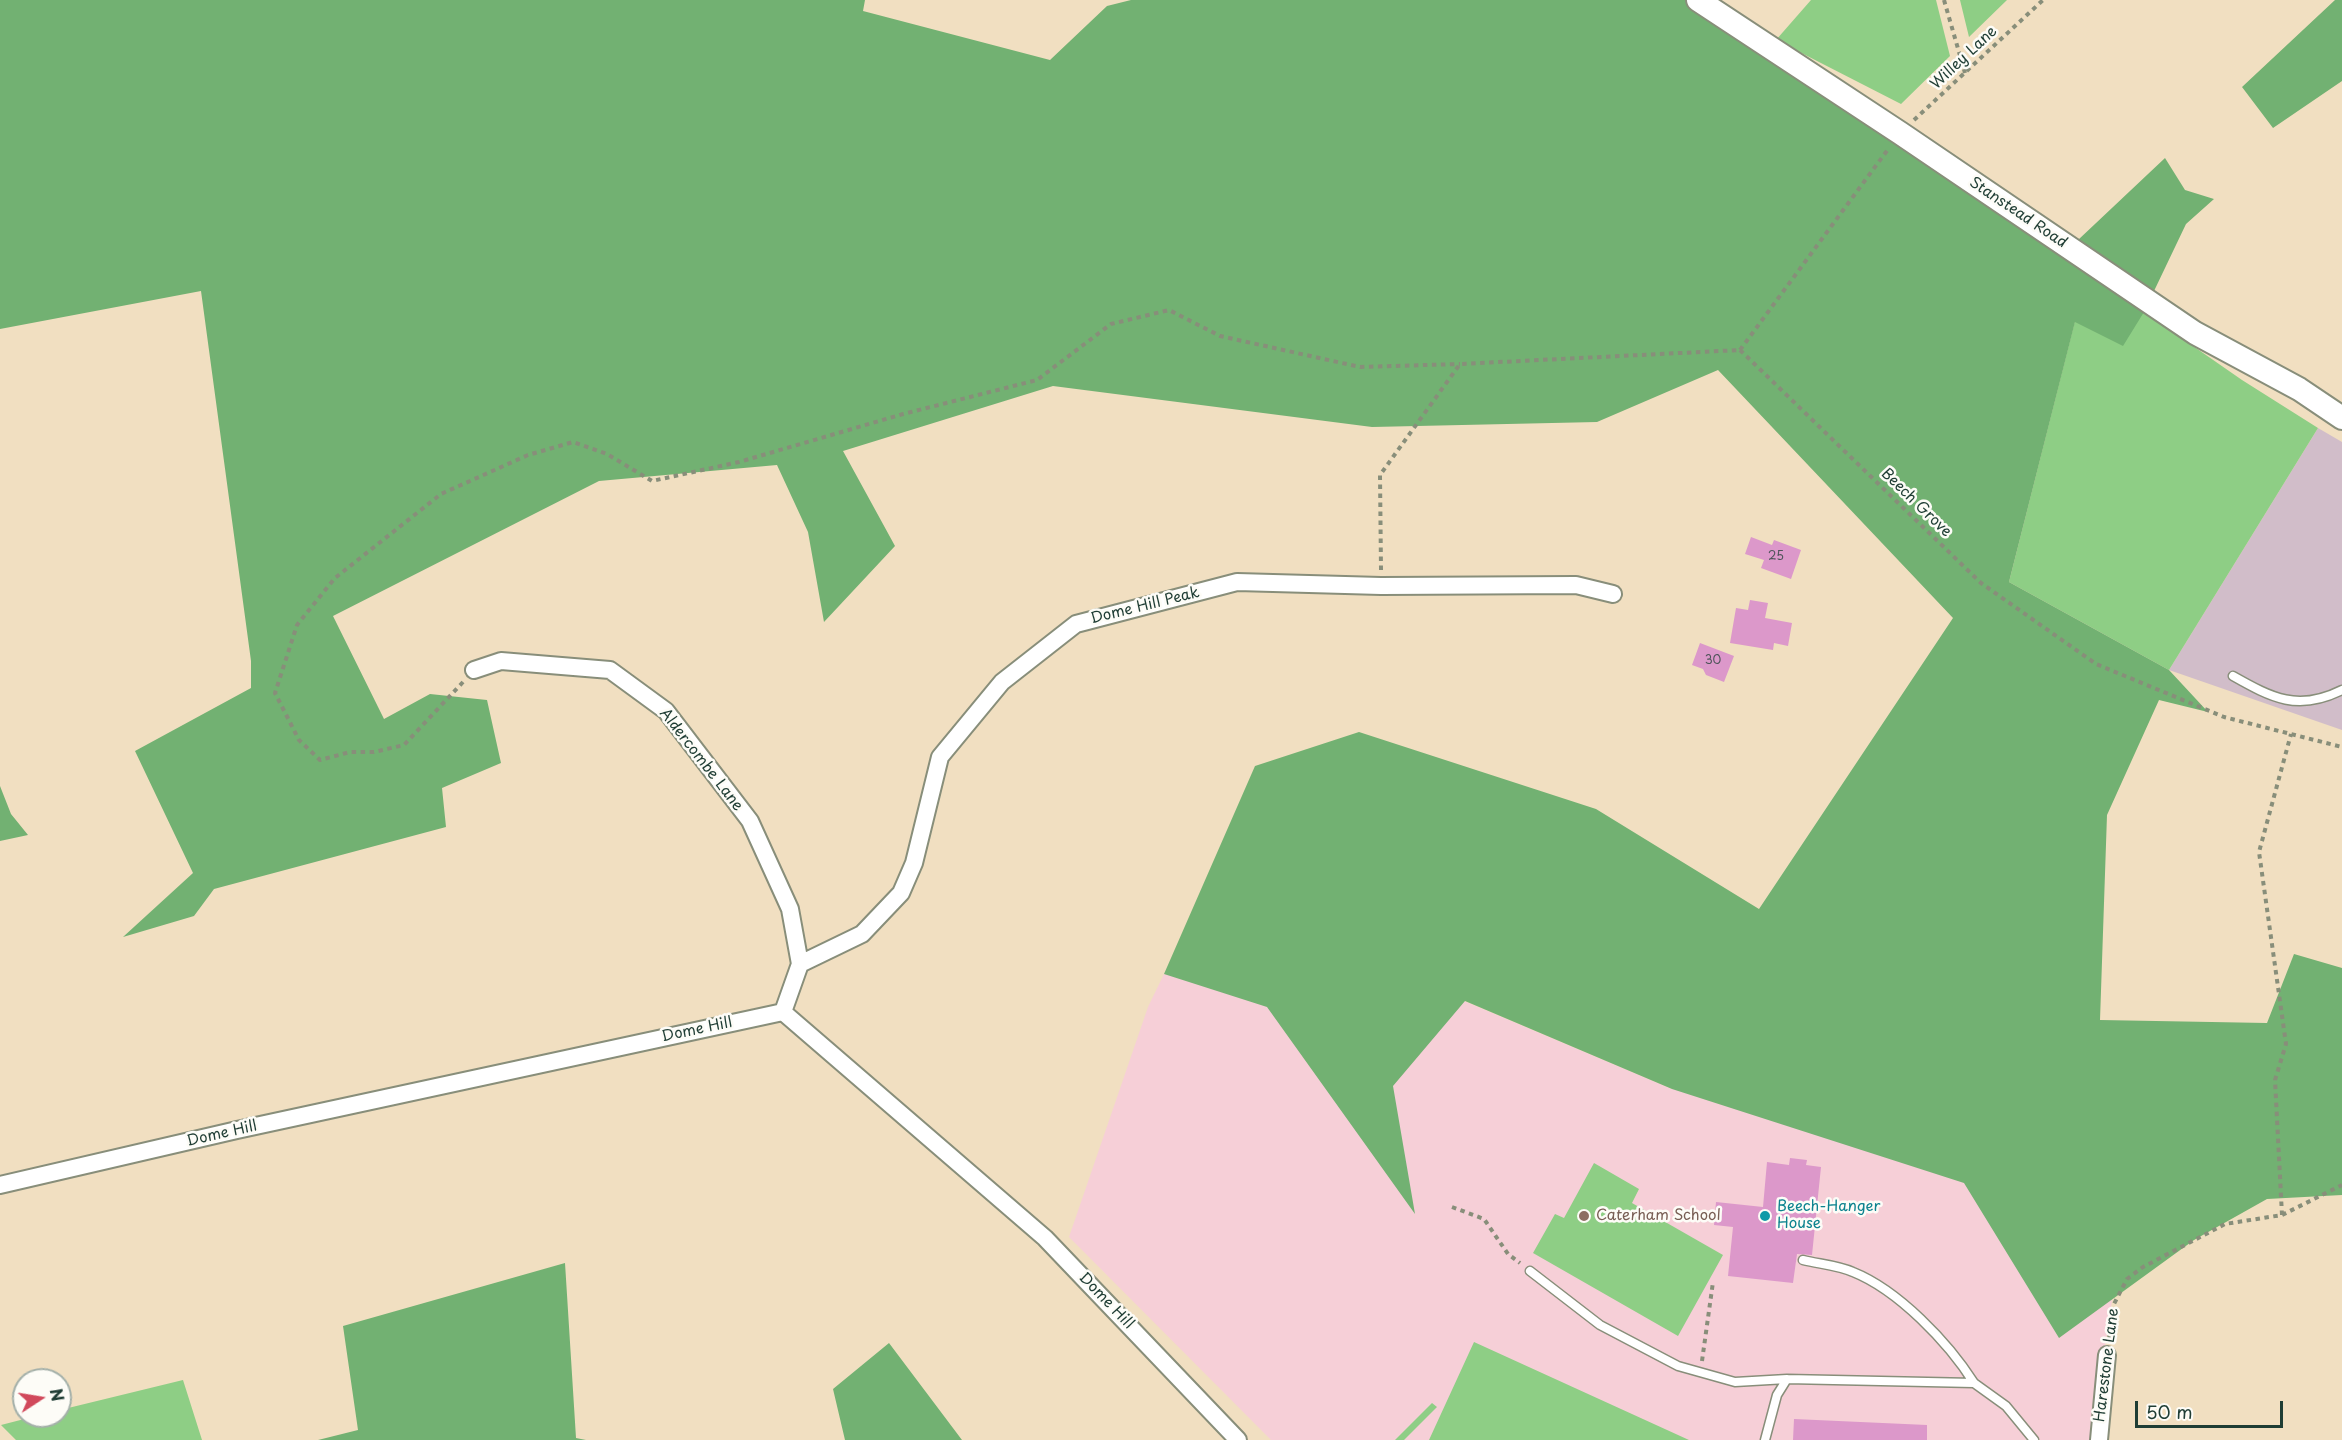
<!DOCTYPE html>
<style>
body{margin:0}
#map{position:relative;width:2342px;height:1440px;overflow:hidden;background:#f1dfc1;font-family:"Playpen Sans",sans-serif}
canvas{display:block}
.north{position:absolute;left:12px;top:1368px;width:60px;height:60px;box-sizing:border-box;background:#fdfcf7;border:2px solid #a4b0a9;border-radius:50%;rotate:78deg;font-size:16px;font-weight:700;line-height:24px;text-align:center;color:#1f3d34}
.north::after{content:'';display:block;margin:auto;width:21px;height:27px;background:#d1495b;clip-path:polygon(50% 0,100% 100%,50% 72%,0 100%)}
.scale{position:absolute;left:2135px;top:1401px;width:148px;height:27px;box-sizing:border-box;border:3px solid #1f3d34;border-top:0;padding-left:8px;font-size:18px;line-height:21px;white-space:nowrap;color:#1f3d34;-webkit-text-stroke:4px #fdfcf7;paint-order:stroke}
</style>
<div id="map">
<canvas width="2342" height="1440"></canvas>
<div class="north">N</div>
<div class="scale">50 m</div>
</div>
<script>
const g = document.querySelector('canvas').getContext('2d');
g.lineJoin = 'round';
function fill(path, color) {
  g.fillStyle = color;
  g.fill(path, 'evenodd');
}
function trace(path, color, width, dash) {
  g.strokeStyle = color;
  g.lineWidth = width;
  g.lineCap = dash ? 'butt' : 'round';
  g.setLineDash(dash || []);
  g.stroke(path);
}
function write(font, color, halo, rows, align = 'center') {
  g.font = font + ' "Playpen Sans",sans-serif';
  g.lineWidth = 5;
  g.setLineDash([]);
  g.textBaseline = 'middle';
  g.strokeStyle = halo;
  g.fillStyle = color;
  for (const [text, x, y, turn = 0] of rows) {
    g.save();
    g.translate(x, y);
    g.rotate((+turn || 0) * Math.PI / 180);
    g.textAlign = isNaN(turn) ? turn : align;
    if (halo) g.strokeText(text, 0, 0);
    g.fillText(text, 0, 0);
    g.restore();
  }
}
const built = new Path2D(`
 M 1164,974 L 1464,1001 L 1672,1089 L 1781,1058 L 2118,1261 L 2091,1440 L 1271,1440 L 1069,1237 L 1148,1007 Z`);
const industrial = new Path2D(`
 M 2318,428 L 2342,442 L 2342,730 L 2169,670 Z`);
const green = new Path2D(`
 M 1811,0 L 1936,0 L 1950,56 L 1901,104 L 1776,40 Z
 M 1960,0 L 2007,0 L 1969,37 Z
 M 2144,312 L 2242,380 L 2318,428 L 2169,670 L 2009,582 L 2075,321 Z
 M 1594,1163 L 1639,1189 L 1632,1203 L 1723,1255 L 1678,1336 L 1533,1253 L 1555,1214 L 1564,1218 Z
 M 1474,1342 L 1689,1440 L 1429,1440 Z
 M 183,1380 L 202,1440 L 16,1440 L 1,1425 L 36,1416 L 60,1416 L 60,1410 Z
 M 1432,1403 L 1437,1407 L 1404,1440 L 1395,1440 Z`);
const forest = new Path2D(`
 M 0,0 L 865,0 L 863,11 L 1050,60 L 1107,6 L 1131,0 L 1686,0 L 2019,227 L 2078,240 L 2165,158 L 2185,190 L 2214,199 L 2186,224 L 2144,312 L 2123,346 L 2075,322 L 2009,582 L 2169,670 L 2208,712 L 2159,700 L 2107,815 L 2100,1020 L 2267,1023 L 2294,954 L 2342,968 L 2342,1195 L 2267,1199 L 2194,1240 L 2059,1338 L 1964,1183 L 1672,1089 L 1465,1001 L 1393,1086 L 1415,1214 L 1267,1007 L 1164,974 L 1255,766 L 1359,732 L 1596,809 L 1759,909 L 1953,618 L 1718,370 L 1597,422 L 1372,427 L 1053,386 L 843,451 L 895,546 L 824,622 L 808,532 L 777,465 L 599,481 L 333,616 L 384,719 L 430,694 L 487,700 L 501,763 L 442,788 L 446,827 L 214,889 L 194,916 L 123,937 L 193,873 L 135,751 L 251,688 L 251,661 L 201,291 L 0,329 Z
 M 2335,0 L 2342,0 L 2342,81 L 2273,128 L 2242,87 Z
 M 0,786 L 11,814 L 28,835 L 0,841 Z
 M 565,1263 L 576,1438 L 586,1440 L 318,1440 L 358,1430 L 343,1326 Z
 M 889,1343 L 962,1440 L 845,1440 L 833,1389 Z`);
const building = new Path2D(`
 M 1751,537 L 1772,545 L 1774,540 L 1801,550 L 1791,579 L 1761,568 L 1764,560 L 1745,554 Z
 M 1750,600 L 1768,603 L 1765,618 L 1792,623 L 1788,646 L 1774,643 L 1773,650 L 1730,643 L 1736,608 L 1748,610 Z
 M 1700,643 L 1734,656 L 1724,682 L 1706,675 L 1703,669 L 1692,665 Z
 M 1790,1158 L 1807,1160 L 1806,1165 L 1821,1167 L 1812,1255 L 1797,1254 L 1793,1283 L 1728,1276 L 1733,1227 L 1714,1225 L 1716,1202 L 1763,1207 L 1767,1162 L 1789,1165 Z
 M 1794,1419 L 1927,1425 L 1927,1440 L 1793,1440 Z`);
const path = new Path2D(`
 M 1944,0 L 1965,73
 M 1914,120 L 2043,0
 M 1740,350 L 1981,583 L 2096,664 L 2224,717 L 2342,747
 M 1740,350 L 1889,148
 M 1381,570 L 1380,475 L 1460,364 L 1740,350
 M 463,682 L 404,745 L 374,752 L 350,752 L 320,760 L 299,740 L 275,693 L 297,625 L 335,578 L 441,494 L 528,455 L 573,442 L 607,454 L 652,481 L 739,462 L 903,414 L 1037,380 L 1111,324 L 1169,310 L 1220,336 L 1360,367 L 1460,364
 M 1452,1207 L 1484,1219 L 1508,1254 L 1520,1263
 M 2282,1215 L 2275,1080 L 2286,1044 L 2259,852 L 2291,734
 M 2109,1339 L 2114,1304 L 2127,1279 L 2143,1267 L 2225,1224 L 2282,1215 L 2342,1185
 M 1702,1361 L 1713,1282`);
const lane = new Path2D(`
 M 2233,676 C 2272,698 2298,712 2342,690
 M 1803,1260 C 1819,1264 1837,1265 1853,1272 C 1898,1290 1948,1342 1974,1383
 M 1530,1271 L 1600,1325 L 1678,1366 L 1735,1382 L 1787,1379
 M 1765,1440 L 1777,1395 L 1787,1379 L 1974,1383 L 2006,1406 L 2034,1440`);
const street = new Path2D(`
 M 474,670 L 501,661 L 610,670 L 666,711 L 750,821 L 790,909 L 800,964
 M 783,1012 L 800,964 L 862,934 L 901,893 L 914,863 L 940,757 L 1002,682 L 1076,624 L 1237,582 L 1381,586 L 1576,585 L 1613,594
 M 0,1185 L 237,1130 L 783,1012 L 1045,1238 L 1238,1440
 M 2099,1440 L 2107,1355`);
const secondary = new Path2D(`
 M 1698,0 L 1900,133 L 2195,333 L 2299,389 L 2342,418`);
const markers = [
 [1584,1216,6,"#8d6e63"],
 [1765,1216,6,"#0f9aa8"]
];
const numberNames = [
 ["25",1776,557],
 ["30",1713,661]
];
const streetNames = [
 ["Willey Lane",1964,58,-43],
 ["Stanstead Road",2018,213,34],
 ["Beech Grove",1916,503,44],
 ["Dome Hill Peak",1145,606,-14],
 ["Aldercombe Lane",701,760,52],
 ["Dome Hill",697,1030,-12],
 ["Dome Hill",222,1134,-13],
 ["Dome Hill",1106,1301,46],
 ["Harestone Lane",2107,1365,-83]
];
const cultureNames = [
 ["Beech-Hanger",1777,1207],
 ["House",1777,1224]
];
const educationNames = [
 ["Caterham School",1596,1216]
];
fill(built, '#f6cfd7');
fill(industrial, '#d1bdc9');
fill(green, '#8ece85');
fill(forest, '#72b172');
fill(building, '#dc98ca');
trace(lane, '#888e7a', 11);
trace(street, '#888e7a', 20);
trace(secondary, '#888e7a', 26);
trace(path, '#888e7a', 4, [4.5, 4.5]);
trace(lane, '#fff', 8);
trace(street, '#fff', 16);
trace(secondary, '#fff', 22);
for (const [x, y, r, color] of markers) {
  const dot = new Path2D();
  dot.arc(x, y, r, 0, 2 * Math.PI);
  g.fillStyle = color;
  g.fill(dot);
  trace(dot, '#fdfcf7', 2);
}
write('12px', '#4e545a', null, numberNames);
write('15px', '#1f3d34', '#fdfcf7', streetNames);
write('15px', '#0d838f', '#fdfcf7', cultureNames, 'left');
write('15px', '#785e54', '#fdfcf7', educationNames, 'left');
</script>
